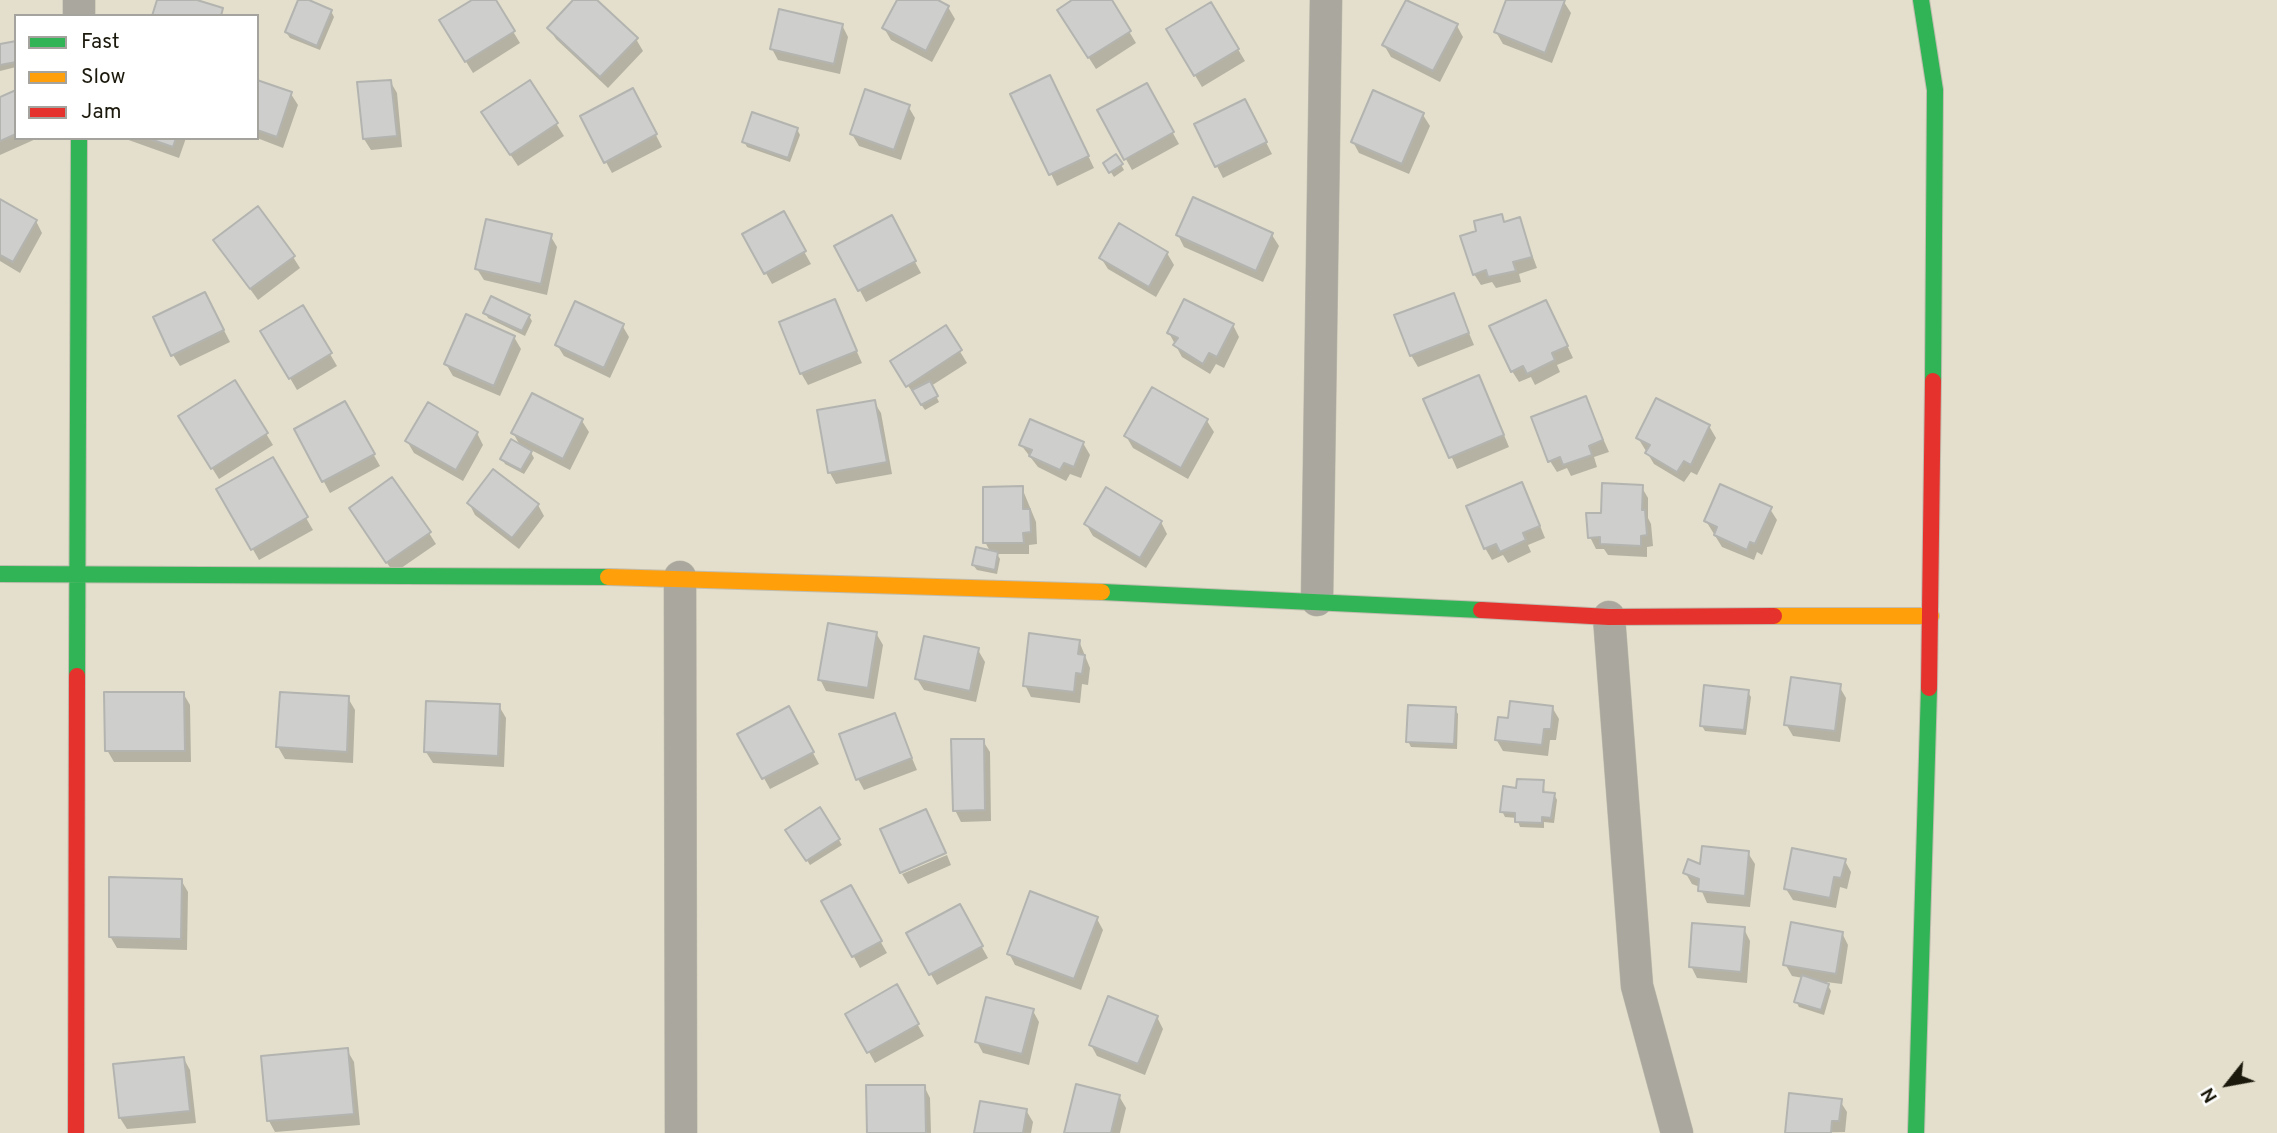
<!DOCTYPE html>
<style>
body{margin:0}
#map{position:relative;width:2277px;height:1133px;overflow:hidden;background:#e3dfcc;font-family:Overpass,sans-serif}
canvas{display:block}
.legend{position:absolute;left:14px;top:14px;width:245px;height:126px;box-sizing:border-box;background:#fff;border:2px solid #a4a39e;margin:0;padding:9px 12px;list-style:none;font-size:21px;color:#1b180c}
.legend li{display:flex;align-items:center;gap:14px;height:35px}
.legend b{width:35px;border:2px solid #a4a39e}
.north{position:absolute;left:2193px;top:1049px;width:70px;height:70px;-webkit-text-stroke:5px #fff;paint-order:stroke;rotate:239deg;font-size:19px;font-weight:700;line-height:28px;text-align:center;color:#1b180c}
.north::after{content:'';display:block;margin:auto;width:24px;height:32px;background:#1b180c;clip-path:polygon(50% 0,100% 100%,50% 72%,0 100%)}
</style>
<div id="map">
<canvas width="2277" height="1133"></canvas>
<ul class="legend">
<li><b style="height:9px;background:#30b455"></b>Fast</li>
<li><b style="height:9px;background:#ff9f0a"></b>Slow</li>
<li><b style="height:9px;background:#e5322d"></b>Jam</li>
</ul>
<div class="north">N</div>
</div>
<script>
const g = document.querySelector('canvas').getContext('2d');
g.lineJoin = 'round';
function fill(path, color) {
  g.fillStyle = color;
  g.fill(path, 'evenodd');
}
function trace(path, color, width, dash) {
  g.strokeStyle = color;
  g.lineWidth = width;
  g.lineCap = dash ? 'butt' : 'round';
  g.setLineDash(dash || []);
  g.stroke(path);
}
const shadow = new Path2D(`
 M 300,0 L 331,11 L 334,17 L 320,50 L 290,38 L 286,32 Z
 M 476,0 L 494,0 L 520,43 L 473,73 L 441,21 Z
 M 575,0 L 594,0 L 636,39 L 643,51 L 608,88 L 556,39 L 549,28 Z
 M 899,0 L 934,0 L 948,7 L 955,19 L 932,62 L 891,40 L 884,28 Z
 M 1076,0 L 1110,0 L 1136,43 L 1096,69 L 1066,22 Z
 M 1408,0 L 1457,26 L 1463,37 L 1440,82 L 1391,57 L 1384,45 Z
 M 1508,0 L 1564,2 L 1571,13 L 1552,63 L 1503,44 L 1496,32 Z
 M 1211,4 L 1245,61 L 1202,87 L 1168,30 Z
 M 842,25 L 848,37 L 840,74 L 778,60 L 772,49 Z
 M 16,43 L 16,67 L 0,71 L 0,46 Z
 M 390,81 L 397,93 L 402,147 L 371,150 L 364,139 Z
 M 257,82 L 291,94 L 298,105 L 283,148 L 257,138 Z
 M 530,82 L 564,136 L 518,166 L 490,124 Z
 M 1146,85 L 1179,144 L 1132,170 L 1099,111 Z
 M 1056,89 L 1094,168 L 1057,186 L 1013,95 Z
 M 16,92 L 16,138 L 38,138 L 0,155 L 0,99 Z
 M 639,102 L 662,147 L 612,173 L 606,162 Z
 M 908,106 L 915,118 L 901,160 L 859,146 L 852,134 Z
 M 1251,113 L 1272,154 L 1223,178 L 1196,125 Z
 M 1423,115 L 1430,126 L 1409,174 L 1359,153 L 1353,142 Z
 M 797,129 L 800,135 L 790,162 L 747,147 L 744,141 Z
 M 123,138 L 186,138 L 179,158 Z
 M 1116,156 L 1124,170 L 1114,177 L 1105,163 Z
 M 0,201 L 36,221 L 42,233 L 20,273 L 0,261 Z
 M 783,214 L 811,264 L 772,284 L 744,234 Z
 M 1501,216 L 1505,223 L 1519,219 L 1537,268 L 1519,274 L 1521,282 L 1496,288 L 1492,282 L 1481,285 L 1474,274 L 1478,232 Z
 M 897,229 L 921,273 L 866,302 L 837,247 Z
 M 550,235 L 557,247 L 547,295 L 484,280 L 477,269 Z
 M 1178,235 L 1272,235 L 1279,246 L 1263,282 L 1184,247 Z
 M 215,240 L 293,257 L 300,268 L 258,300 Z
 M 1167,253 L 1174,265 L 1156,297 L 1108,269 L 1101,258 Z
 M 1453,295 L 1474,345 L 1418,367 L 1411,355 Z
 M 834,301 L 862,363 L 808,385 L 801,373 Z
 M 211,305 L 230,342 L 180,366 L 173,355 Z
 M 303,308 L 337,366 L 297,390 L 263,332 Z
 M 485,312 L 529,316 L 532,321 L 525,336 L 488,318 Z
 M 1552,313 L 1573,358 L 1557,365 L 1560,372 L 1535,385 L 1531,377 L 1519,382 L 1512,371 Z
 M 622,325 L 629,337 L 610,378 L 564,356 L 557,345 Z
 M 1233,325 L 1239,337 L 1224,368 L 1216,364 L 1210,374 L 1182,357 L 1169,333 Z
 M 945,327 L 967,363 L 931,386 L 939,402 L 925,410 L 899,373 Z
 M 514,337 L 521,349 L 500,396 L 453,376 L 446,364 Z
 M 235,383 L 273,445 L 219,479 L 187,428 Z
 M 1485,389 L 1509,447 L 1457,469 L 1426,400 Z
 M 1152,390 L 1207,421 L 1214,432 L 1188,479 L 1133,448 L 1126,436 Z
 M 533,395 L 582,421 L 589,432 L 570,470 L 529,449 L 534,458 L 524,474 L 505,464 L 502,458 L 521,447 L 513,433 Z
 M 1585,398 L 1609,452 L 1594,457 L 1597,467 L 1571,476 L 1567,468 L 1557,472 L 1550,461 Z
 M 874,402 L 881,413 L 892,474 L 836,484 L 830,473 L 819,412 Z
 M 345,404 L 380,466 L 330,493 L 296,430 Z
 M 1709,426 L 1716,438 L 1697,475 L 1691,472 L 1684,482 L 1654,464 L 1638,438 Z
 M 477,433 L 483,445 L 463,481 L 414,453 L 407,441 Z
 M 1083,443 L 1090,455 L 1081,478 L 1070,474 L 1066,481 L 1038,467 L 1021,445 Z
 M 272,459 L 313,530 L 259,560 L 219,490 Z
 M 1641,486 L 1648,498 L 1648,518 L 1651,524 L 1653,546 L 1647,547 L 1647,557 L 1608,555 L 1604,549 L 1596,549 L 1590,537 L 1603,514 Z
 M 1022,488 L 1036,522 L 1037,544 L 1029,545 L 1029,554 L 997,554 L 1000,559 L 997,574 L 977,570 L 973,565 L 991,553 L 985,542 Z
 M 1528,496 L 1545,538 L 1528,545 L 1531,552 L 1508,563 L 1503,555 L 1492,560 L 1485,548 Z
 M 469,503 L 538,505 L 544,516 L 519,549 L 475,515 Z
 M 1770,509 L 1777,520 L 1762,555 L 1757,552 L 1754,560 L 1722,547 L 1706,521 Z
 M 357,520 L 429,533 L 436,544 L 394,573 Z
 M 1161,522 L 1167,534 L 1146,568 L 1093,536 L 1086,524 Z
 M 876,633 L 883,645 L 874,699 L 826,691 L 820,679 Z
 M 1079,641 L 1090,668 L 1088,685 L 1082,684 L 1080,703 L 1031,697 L 1025,685 Z
 M 978,650 L 985,662 L 976,702 L 924,690 L 917,679 Z
 M 1839,686 L 1846,698 L 1840,742 L 1793,736 L 1786,724 Z
 M 1747,691 L 1751,697 L 1746,735 L 1705,731 L 1702,726 Z
 M 183,693 L 190,705 L 191,762 L 114,762 L 107,750 Z
 M 348,698 L 355,710 L 353,763 L 285,759 L 278,747 Z
 M 499,706 L 506,718 L 504,767 L 433,763 L 426,752 Z
 M 1552,707 L 1559,719 L 1556,740 L 1550,740 L 1548,756 L 1503,751 L 1496,739 L 1510,720 Z
 M 1455,709 L 1458,714 L 1457,749 L 1411,747 L 1408,741 Z
 M 894,715 L 917,770 L 864,790 L 858,779 Z
 M 795,720 L 819,764 L 770,789 L 740,735 Z
 M 983,741 L 990,752 L 991,821 L 961,822 L 955,810 Z
 M 1543,781 L 1545,794 L 1554,794 L 1557,800 L 1554,823 L 1544,822 L 1544,828 L 1520,827 L 1517,818 L 1505,817 L 1502,811 L 1518,790 Z
 M 820,810 L 842,845 L 810,865 L 788,830 Z
 M 1748,853 L 1755,864 L 1750,907 L 1707,903 L 1700,887 L 1692,884 L 1685,872 Z
 M 947,855 L 951,865 L 908,884 L 902,874 Z
 M 1845,861 L 1851,872 L 1847,889 L 1840,887 L 1836,908 L 1793,900 L 1786,889 Z
 M 181,880 L 188,892 L 187,950 L 117,948 L 110,936 Z
 M 850,888 L 887,953 L 860,968 L 824,902 Z
 M 959,907 L 988,958 L 937,985 L 908,934 Z
 M 1097,919 L 1103,930 L 1081,990 L 1015,965 L 1009,953 Z
 M 1744,929 L 1750,941 L 1747,983 L 1697,978 L 1691,966 Z
 M 1842,933 L 1848,945 L 1842,984 L 1826,982 L 1831,991 L 1824,1015 L 1799,1007 L 1796,1001 L 1803,978 L 1792,976 L 1785,964 Z
 M 896,986 L 924,1036 L 875,1063 L 848,1014 Z
 M 1033,1011 L 1039,1022 L 1029,1065 L 983,1053 L 977,1042 Z
 M 1157,1017 L 1163,1029 L 1145,1075 L 1097,1056 L 1091,1045 Z
 M 347,1050 L 354,1062 L 360,1125 L 275,1132 L 269,1121 Z
 M 184,1059 L 190,1070 L 196,1123 L 127,1129 L 120,1118 Z
 M 924,1086 L 930,1098 L 931,1133 L 869,1133 Z
 M 1119,1096 L 1126,1108 L 1120,1133 L 1066,1133 Z
 M 1840,1101 L 1847,1112 L 1845,1132 L 1787,1133 Z
 M 1026,1110 L 1033,1122 L 1031,1133 L 976,1133 Z`);
const building = new Path2D(`
 M 157,0 L 197,0 L 223,8 L 221,16 L 152,16 Z
 M 298,0 L 309,0 L 332,10 L 317,46 L 285,32 Z
 M 472,0 L 496,0 L 515,31 L 465,62 L 439,20 Z
 M 573,0 L 597,0 L 638,38 L 600,77 L 547,28 Z
 M 897,0 L 938,0 L 949,6 L 926,51 L 882,28 Z
 M 1072,0 L 1112,0 L 1131,31 L 1088,58 L 1057,10 Z
 M 1406,0 L 1458,24 L 1433,71 L 1382,45 Z
 M 1506,0 L 1565,0 L 1545,53 L 1494,32 Z
 M 1211,2 L 1239,49 L 1194,76 L 1166,29 Z
 M 779,9 L 843,24 L 834,64 L 770,49 Z
 M 16,41 L 16,62 L 0,65 L 0,44 Z
 M 1050,75 L 1089,156 L 1049,175 L 1010,94 Z
 M 257,80 L 292,92 L 277,137 L 257,130 Z
 M 391,80 L 397,136 L 363,139 L 357,82 Z
 M 530,80 L 558,123 L 510,155 L 481,112 Z
 M 1147,83 L 1174,132 L 1124,160 L 1097,110 Z
 M 633,88 L 657,134 L 604,163 L 580,116 Z
 M 865,89 L 910,105 L 894,150 L 850,134 Z
 M 16,90 L 16,134 L 0,141 L 0,97 Z
 M 1373,90 L 1424,113 L 1402,164 L 1351,142 Z
 M 1245,99 L 1267,142 L 1215,167 L 1194,124 Z
 M 752,112 L 798,128 L 788,158 L 742,142 Z
 M 147,138 L 176,138 L 173,147 Z
 M 1116,154 L 1123,164 L 1109,173 L 1103,163 Z
 M 1193,197 L 1273,233 L 1256,271 L 1176,235 Z
 M 0,199 L 37,220 L 13,262 L 0,255 Z
 M 258,206 L 295,256 L 250,289 L 213,240 Z
 M 784,211 L 806,251 L 764,274 L 742,234 Z
 M 1502,214 L 1504,222 L 1520,217 L 1532,257 L 1513,262 L 1516,271 L 1488,277 L 1486,270 L 1473,275 L 1460,236 L 1476,231 L 1474,221 Z
 M 892,215 L 916,261 L 858,291 L 834,246 Z
 M 486,219 L 552,234 L 541,284 L 475,269 Z
 M 1119,223 L 1168,252 L 1149,287 L 1099,258 Z
 M 205,292 L 224,330 L 171,356 L 153,317 Z
 M 1454,293 L 1469,333 L 1410,356 L 1394,315 Z
 M 491,296 L 530,315 L 522,331 L 483,313 Z
 M 835,299 L 857,351 L 800,374 L 779,322 Z
 M 1184,299 L 1234,324 L 1217,357 L 1209,353 L 1203,364 L 1173,345 L 1178,338 L 1167,333 Z
 M 1546,300 L 1568,346 L 1552,353 L 1555,360 L 1527,374 L 1523,366 L 1511,372 L 1489,326 Z
 M 575,301 L 624,324 L 604,368 L 555,345 Z
 M 303,305 L 332,353 L 289,379 L 260,331 Z
 M 466,314 L 515,336 L 494,386 L 444,364 Z
 M 946,325 L 962,350 L 906,387 L 890,361 Z
 M 1479,375 L 1504,435 L 1449,458 L 1423,399 Z
 M 235,380 L 268,433 L 211,469 L 178,416 Z
 M 930,381 L 938,396 L 921,405 L 912,390 Z
 M 1152,387 L 1208,419 L 1181,468 L 1124,436 Z
 M 532,393 L 583,419 L 563,459 L 511,433 Z
 M 1586,396 L 1603,440 L 1589,446 L 1592,455 L 1563,465 L 1560,457 L 1548,462 L 1531,417 Z
 M 1656,398 L 1710,425 L 1691,465 L 1684,461 L 1677,472 L 1645,453 L 1650,445 L 1636,438 Z
 M 875,400 L 887,462 L 828,473 L 817,410 Z
 M 345,401 L 375,454 L 322,482 L 294,429 Z
 M 428,402 L 478,432 L 456,470 L 405,441 Z
 M 1030,419 L 1084,442 L 1074,467 L 1064,463 L 1060,470 L 1029,456 L 1032,450 L 1019,445 Z
 M 511,439 L 532,451 L 521,470 L 500,459 Z
 M 273,457 L 308,517 L 251,550 L 216,489 Z
 M 493,469 L 539,504 L 512,538 L 467,503 Z
 M 392,477 L 431,532 L 386,563 L 349,508 Z
 M 1522,482 L 1540,526 L 1523,533 L 1526,540 L 1500,552 L 1496,544 L 1484,549 L 1466,506 Z
 M 1602,483 L 1643,485 L 1642,510 L 1645,510 L 1647,535 L 1641,536 L 1641,546 L 1600,544 L 1600,537 L 1588,538 L 1586,513 L 1601,513 Z
 M 1720,484 L 1772,507 L 1755,544 L 1750,542 L 1747,550 L 1714,535 L 1717,527 L 1704,521 Z
 M 1023,486 L 1023,509 L 1030,509 L 1031,532 L 1023,533 L 1024,543 L 983,543 L 983,487 Z
 M 1106,487 L 1162,521 L 1140,558 L 1084,524 Z
 M 976,547 L 998,552 L 995,570 L 972,565 Z
 M 828,623 L 877,632 L 868,688 L 818,680 Z
 M 1029,633 L 1080,640 L 1078,654 L 1085,655 L 1082,674 L 1076,673 L 1074,692 L 1023,686 Z
 M 924,636 L 979,648 L 970,691 L 915,679 Z
 M 1791,677 L 1841,684 L 1835,731 L 1784,725 Z
 M 1704,685 L 1749,690 L 1744,730 L 1700,726 Z
 M 104,692 L 184,692 L 185,751 L 105,751 Z
 M 280,692 L 349,696 L 347,752 L 276,747 Z
 M 426,701 L 500,704 L 498,756 L 424,752 Z
 M 1510,701 L 1553,706 L 1551,729 L 1544,729 L 1542,745 L 1495,740 L 1498,717 L 1508,718 Z
 M 1408,705 L 1456,707 L 1454,744 L 1406,742 Z
 M 789,706 L 814,752 L 762,779 L 737,734 Z
 M 895,713 L 912,758 L 856,780 L 839,734 Z
 M 951,739 L 984,739 L 985,810 L 953,811 Z
 M 1517,779 L 1544,780 L 1543,792 L 1555,793 L 1551,818 L 1542,817 L 1542,823 L 1515,822 L 1515,813 L 1500,812 L 1503,786 L 1516,788 Z
 M 820,807 L 840,839 L 806,861 L 785,830 Z
 M 926,809 L 946,853 L 900,873 L 880,829 Z
 M 1702,846 L 1749,851 L 1745,896 L 1698,891 L 1699,879 L 1683,873 L 1688,859 L 1700,864 Z
 M 1792,848 L 1846,859 L 1841,878 L 1834,877 L 1830,898 L 1784,889 Z
 M 109,877 L 182,879 L 181,939 L 109,937 Z
 M 851,885 L 882,941 L 852,957 L 821,901 Z
 M 1030,891 L 1098,917 L 1074,979 L 1007,954 Z
 M 960,904 L 983,946 L 929,975 L 906,933 Z
 M 1791,922 L 1843,932 L 1836,974 L 1783,965 Z
 M 1692,923 L 1745,927 L 1741,972 L 1689,967 Z
 M 1802,975 L 1829,984 L 1821,1010 L 1794,1002 Z
 M 897,984 L 919,1024 L 867,1053 L 845,1014 Z
 M 1108,996 L 1158,1016 L 1138,1064 L 1089,1045 Z
 M 986,997 L 1034,1009 L 1022,1054 L 975,1042 Z
 M 348,1048 L 354,1114 L 267,1121 L 261,1056 Z
 M 184,1057 L 190,1111 L 119,1118 L 113,1064 Z
 M 1076,1084 L 1120,1095 L 1111,1133 L 1064,1133 Z
 M 866,1085 L 925,1085 L 926,1133 L 867,1133 Z
 M 1789,1093 L 1842,1099 L 1839,1121 L 1832,1121 L 1831,1133 L 1785,1133 Z
 M 980,1101 L 1027,1109 L 1023,1133 L 974,1133 Z`);
const street = new Path2D(`
 M 79,0 L 79,16
 M 680,577 L 681,1133
 M 1317,600 L 1326,0
 M 1609,617 L 1637,986 L 1677,1133`);
const fast = new Path2D(`
 M 1921,0 L 1935,90 L 1933,381
 M 0,574 L 608,577
 M 1102,592 L 1481,610
 M 77,676 L 79,138
 M 1916,1133 L 1929,688`);
const slow = new Path2D(`
 M 608,577 L 1102,592
 M 1774,616 L 1931,616`);
const jam = new Path2D(`
 M 1481,610 L 1609,617 L 1774,616
 M 1929,688 L 1933,381
 M 76,1133 L 77,676`);
fill(shadow, '#0003');
fill(building, '#cecfcd');
trace(building, '#b3b4b0', 2);
trace(street, '#c1bdaf', 33);
trace(fast, '#c1bdaf', 18);
trace(slow, '#c1bdaf', 18);
trace(jam, '#c1bdaf', 18);
trace(street, '#aaa89e', 32);
trace(fast, '#30b455', 16);
trace(slow, '#ff9f0a', 16);
trace(jam, '#e5322d', 16);
</script>
